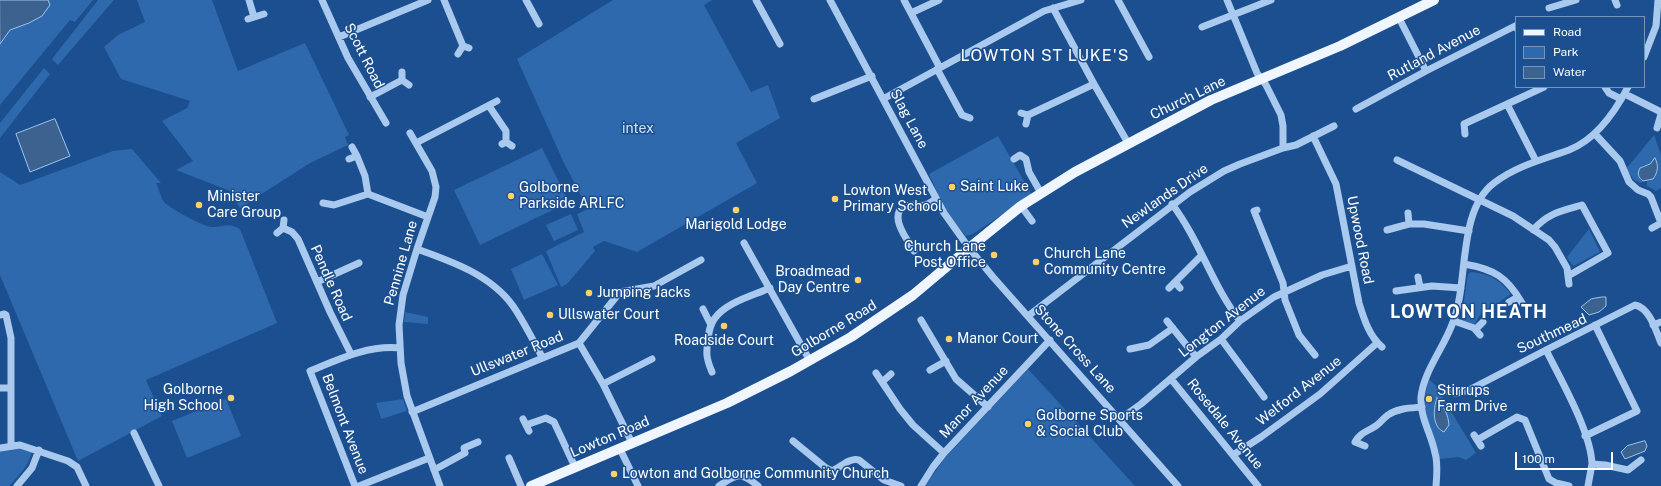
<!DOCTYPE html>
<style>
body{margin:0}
#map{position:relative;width:1661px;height:486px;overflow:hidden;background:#1b4f8f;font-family:"Public Sans",sans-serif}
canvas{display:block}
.legend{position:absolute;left:1515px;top:16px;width:130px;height:72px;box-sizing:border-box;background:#1b4f8f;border:1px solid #7695bc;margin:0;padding:5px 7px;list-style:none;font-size:12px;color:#fff}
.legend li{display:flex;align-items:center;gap:8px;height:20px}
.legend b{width:20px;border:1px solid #7695bc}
.scale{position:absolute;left:1515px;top:452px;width:98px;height:18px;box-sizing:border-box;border:2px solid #fff;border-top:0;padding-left:5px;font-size:12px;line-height:14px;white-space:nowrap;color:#fff;-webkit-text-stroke:3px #1b4f8f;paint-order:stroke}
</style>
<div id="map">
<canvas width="1661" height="486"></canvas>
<ul class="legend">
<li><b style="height:5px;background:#f0f6ff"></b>Road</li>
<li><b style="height:11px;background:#2e69ad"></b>Park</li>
<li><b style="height:11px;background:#3c6290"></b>Water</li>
</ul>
<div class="scale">100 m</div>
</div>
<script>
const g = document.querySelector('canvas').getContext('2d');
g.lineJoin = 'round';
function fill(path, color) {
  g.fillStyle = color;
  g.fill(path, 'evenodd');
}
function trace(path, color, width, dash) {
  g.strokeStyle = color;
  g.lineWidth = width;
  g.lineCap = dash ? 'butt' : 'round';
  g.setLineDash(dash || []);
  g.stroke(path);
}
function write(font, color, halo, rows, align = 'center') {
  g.font = font + ' "Public Sans",sans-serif';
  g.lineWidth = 3;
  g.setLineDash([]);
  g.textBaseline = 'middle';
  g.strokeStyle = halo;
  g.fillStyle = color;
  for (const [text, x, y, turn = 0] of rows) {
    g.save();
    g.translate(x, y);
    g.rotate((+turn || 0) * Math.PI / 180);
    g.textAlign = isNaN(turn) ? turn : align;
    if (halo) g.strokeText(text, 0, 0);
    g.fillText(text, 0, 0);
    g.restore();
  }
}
const green = new Path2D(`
 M 48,0 L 93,0 L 75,22 L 70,20 L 0,105 L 0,44 L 10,30 L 29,23 L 50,5 Z
 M 98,0 L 114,0 L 58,65 L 52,59 Z
 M 137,0 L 212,0 L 238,71 L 305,43 L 349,135 L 345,137 L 348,145 L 310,163 L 240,208 L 230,191 L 176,170 L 193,161 L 162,121 L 187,108 L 190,101 L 121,79 L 104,47 L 118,35 L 145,22 Z
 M 613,0 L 712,0 L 704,5 L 751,92 L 768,85 L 780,118 L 736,143 L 757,183 L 637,252 L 604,241 L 593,247 L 595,251 L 567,284 L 561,287 L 546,251 L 584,232 L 577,214 L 588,209 L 564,163 L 517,59 Z
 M 44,68 L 50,74 L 0,138 L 0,123 Z
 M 1654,135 L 1661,155 L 1661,188 L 1656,191 L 1647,186 L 1647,181 L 1650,181 L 1655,158 L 1650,164 L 1642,166 L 1639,178 L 1643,181 L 1641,183 L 1634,180 L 1626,169 Z
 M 998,136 L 1032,195 L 973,234 L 966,236 L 946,212 L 929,174 Z
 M 542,148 L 569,202 L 480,245 L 454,190 Z
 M 132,149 L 161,183 L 156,183 C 159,189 161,199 165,203 C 172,209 205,228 213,227 C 224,227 228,222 240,229 L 277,323 L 146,380 L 162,416 L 78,461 L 0,275 L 0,172 L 20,185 L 113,151 Z
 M 571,214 L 578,230 L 554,241 L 546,225 Z
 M 1589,229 L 1600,252 L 1573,266 L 1567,257 Z
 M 542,254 L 558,285 L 524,300 L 511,269 Z
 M 1471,272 C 1491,274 1499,280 1511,294 L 1480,315 L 1474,325 L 1461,320 L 1468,274 Z
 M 405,312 L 428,317 L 428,324 L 404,322 Z
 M 1028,369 L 1135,486 L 927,486 L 926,485 L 944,459 Z
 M 1429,379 L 1436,386 L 1476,453 L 1466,460 L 1459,457 L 1439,459 L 1436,448 L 1437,446 C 1426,420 1421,407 1429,379 Z
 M 226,399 L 241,436 L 187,458 L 172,421 Z
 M 403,399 L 407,411 L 381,419 L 376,403 Z
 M 15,448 L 32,450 C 31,463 18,477 9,486 L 0,486 L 0,451 Z`);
const water = new Path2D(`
 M 0,0 L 48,0 L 50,5 L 42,16 L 29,23 L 10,30 L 0,44 Z
 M 55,119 L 70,156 L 30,172 L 16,134 Z
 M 1655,158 C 1659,166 1658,172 1653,179 L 1643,181 C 1638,177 1637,174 1640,168 L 1650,164 Z
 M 1602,297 L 1606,297 L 1606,306 L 1599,312 L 1589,315 L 1581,307 L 1591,299 Z
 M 1437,398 C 1444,407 1448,414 1449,425 L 1444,432 C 1432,427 1433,409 1437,398 Z
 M 1645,441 L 1647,446 L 1645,451 L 1625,459 L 1621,452 L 1627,446 Z`);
const minor = new Path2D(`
 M 249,0 L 254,17
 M 322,0 L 348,58 L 386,123
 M 444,0 L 463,46
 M 526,0 L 539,24
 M 756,0 L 780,44
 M 830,0 L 944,213 L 969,248 L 993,277 L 1178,486
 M 904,0 L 940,68
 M 1118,0 L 1149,57
 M 1227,0 L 1257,73 L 1266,85 L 1281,115 L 1283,126 L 1283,148
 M 1615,0 L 1617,5
 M 1053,8 L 1094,84 L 1128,143
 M 1549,8 L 1576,0
 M 911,13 L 939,0
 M 1399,18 L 1426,71
 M 248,19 L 264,14
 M 1202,27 L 1271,0
 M 339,37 L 428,0
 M 458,54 L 463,46 L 469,48
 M 1644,57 L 1656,26 L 1658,0
 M 937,69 L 962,115 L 970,118
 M 402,72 L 402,80 L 409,85
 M 1605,87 L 1609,93 L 1621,99
 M 1625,94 L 1661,112
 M 370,97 L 402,80
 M 814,99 L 872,76
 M 883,99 L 1044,11 L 1081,0
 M 1507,104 L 1536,161
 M 489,106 L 506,131 L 506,142
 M 1356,109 L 1426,71 L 1515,26 L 1516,28
 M 1021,113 L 1028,115 L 1026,124
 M 1028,115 L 1094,84
 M 1657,128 L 1661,114
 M 410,133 L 432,171 L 436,187 L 435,197 L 417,249 L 403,295 L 399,325 L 401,363 L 407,396 L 440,486
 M 1465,134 L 1464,124 L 1544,87
 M 1595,134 L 1620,161 L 1629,182 L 1638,190 L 1648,194 L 1651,197 L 1661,223
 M 1313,136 L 1336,184 L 1359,303 C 1364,319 1369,336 1382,347
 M 416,143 L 497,101
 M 502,144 L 506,142 L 512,146
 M 349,159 L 357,156 L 352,147
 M 1014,159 L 1020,155 L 1026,159 L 1029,172 L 1041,193
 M 1397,160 L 1513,216 L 1549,240 L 1555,247 L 1567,268 L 1569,284
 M 368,194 L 428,217
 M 323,203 L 334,205 L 368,194 L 365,176 L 357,156
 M 1172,204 C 1200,241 1212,285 1240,321
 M 1021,206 L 1032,221
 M 1257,210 L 1254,211 L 1283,283 L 1285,300 L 1299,335 L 1315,355
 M 1408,213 L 1409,224
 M 283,228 L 292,232 L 298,239 L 330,312 L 351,354
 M 1652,228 L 1661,223
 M 1387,230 L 1409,224 L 1424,224 L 1469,231
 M 1533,230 C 1548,213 1561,211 1582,205 L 1608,253 L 1568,276
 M 277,233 L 283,228 L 284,220
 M 744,243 L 810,361
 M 417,249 C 451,261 491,275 513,306 C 524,322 533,340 542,357
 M 914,251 C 908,241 889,217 903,207 C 910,203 918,207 925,205 C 929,204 932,201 936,199
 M 1464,264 C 1494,269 1507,277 1522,303
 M 1418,277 L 1420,287
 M 317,282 L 359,263
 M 1175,282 L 1180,288
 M 1169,288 L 1202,255
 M 1396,291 L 1432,286 L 1461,288
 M 1509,302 L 1518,297
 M 703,309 L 711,325
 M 0,315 L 4,314 L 6,315 L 11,338 L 11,445
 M 1028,316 L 1190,192 L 1224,171 L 1240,164 L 1283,148 L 1296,145 L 1334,126
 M 921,320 L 956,379 L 988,407
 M 1167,321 L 1196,357
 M 1454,321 L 1474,328 L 1480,335
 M 1653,325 L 1661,322
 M 1476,329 L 1483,322
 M 1221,339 L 1264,397
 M 579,343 L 603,384 L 632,443
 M 1130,349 L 1149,345 L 1173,328
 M 1546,350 C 1561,380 1591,432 1592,464
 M 930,370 L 946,361
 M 712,372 C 706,358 706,353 708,339 C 709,331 710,324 715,318 C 727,302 752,296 770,288
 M 876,373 L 900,409 L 913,425 L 944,453
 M 1171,379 L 1258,486
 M 882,382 L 891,374
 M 603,384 L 652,359
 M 0,388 L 11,388
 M 1446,391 L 1456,393 L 1469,390 L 1546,350 L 1635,305 C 1650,308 1656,331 1661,343
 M 412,412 L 579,343 L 620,292 L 654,286 L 701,260
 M 523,419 L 529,431
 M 1120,419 L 1141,404 L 1196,357 L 1221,339 L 1240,321 L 1274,297 L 1322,275 L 1352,266
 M 526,425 L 546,418 L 554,422 L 575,467
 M 134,433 L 159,486
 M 1474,435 L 1481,446
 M 1585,436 L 1637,411 L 1595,325
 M 1477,440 L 1517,417 L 1525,420 L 1549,479 L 1556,483 L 1569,486
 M 793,441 L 826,468 L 832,471 C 841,467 850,457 859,460 L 884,480 L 901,486
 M 1365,446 L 1355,442 C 1360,433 1366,432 1374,427 C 1380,424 1383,418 1388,415 C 1398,408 1411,408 1422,407
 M 0,448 L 20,445 L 68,461 L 77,467 L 86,486
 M 620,449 L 638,486
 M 1233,455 L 1261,437 L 1320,394 L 1377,343
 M 509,458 L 521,486
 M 434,470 L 465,453 L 464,448 L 478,442
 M 17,486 L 32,468 L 39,450
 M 355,486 L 310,371 C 339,359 368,345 400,348
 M 359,486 L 429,458
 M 719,486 C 737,474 740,471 758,486
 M 921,486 L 933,467 L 944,453 L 1050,340
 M 1436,486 C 1437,475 1438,463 1435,453 C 1431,433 1420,418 1421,397 C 1424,370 1444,348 1453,322 C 1469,282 1457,211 1494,183 C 1516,166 1544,159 1569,150 C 1597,139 1615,112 1628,87
 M 1588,486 L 1592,464 L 1605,465 L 1628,470 L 1641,460`);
const major = new Path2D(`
 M 531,486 L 727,403 L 791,371 L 851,337 L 913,295 L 969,248 L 1021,206 L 1075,172 L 1211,100 L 1340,46 L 1434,0`);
const markers = [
 [952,187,4,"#ffd166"],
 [511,196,4,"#ffd166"],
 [835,199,4,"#ffd166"],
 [199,205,4,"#ffd166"],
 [736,210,4,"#ffd166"],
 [994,255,4,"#ffd166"],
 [1036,262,4,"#ffd166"],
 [858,280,4,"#ffd166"],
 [589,293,4,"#ffd166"],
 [550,315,4,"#ffd166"],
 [724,326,4,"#ffd166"],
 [949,339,4,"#ffd166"],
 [231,398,4,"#ffd166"],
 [1429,399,4,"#ffd166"],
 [1028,424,4,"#ffd166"],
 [614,474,4,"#ffd166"]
];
const streetNames = [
 ["Rutland Avenue",1434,53,-28],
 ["Scott Road",364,56,63],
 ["Church Lane",1188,98,-26],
 ["Slag Lane",909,119,62],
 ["Newlands Drive",1165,196,-35],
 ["Upwood Road",1360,240,79],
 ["Pennine Lane",401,263,-74],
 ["Pendle Road",331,283,66],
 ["Longton Avenue",1222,322,-38],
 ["Golborne Road",834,329,-31],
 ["Southmead",1552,334,-25],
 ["Stone Cross Lane",1075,349,48],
 ["Ullswater Road",517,354,-22],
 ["Welford Avenue",1299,391,-38],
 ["Manor Avenue",974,402,-47],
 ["Belmont Avenue",345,424,69],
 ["Rosedale Avenue",1225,424,51],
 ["Lowton Road",610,437,-23]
];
const parkNames = [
 ["intex",638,129]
];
const poiNames = [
 ["Saint Luke",960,187],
 ["Golborne",519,188],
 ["Parkside ARLFC",519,204],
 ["Lowton West",843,191],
 ["Primary School",843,207],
 ["Minister",207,197],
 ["Care Group",207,213],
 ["Marigold Lodge",736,225,"center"],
 ["Church Lane",986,247,"right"],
 ["Post Office",986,263,"right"],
 ["Church Lane",1044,254],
 ["Community Centre",1044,270],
 ["Broadmead",850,272,"right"],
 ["Day Centre",850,288,"right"],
 ["Jumping Jacks",597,293],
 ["Ullswater Court",558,315],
 ["Manor Court",957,339],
 ["Roadside Court",724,341,"center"],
 ["Golborne",223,390,"right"],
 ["High School",223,406,"right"],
 ["Stirrups",1437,391],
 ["Farm Drive",1437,407],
 ["Golborne Sports",1036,416],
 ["& Social Club",1036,432],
 ["Lowton and Golborne Community Church",622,474]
];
const quarterNames = [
 ["LOWTON ST LUKE'S",1045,56]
];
const districtNames = [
 ["LOWTON HEATH",1469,312]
];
fill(green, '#2e69ad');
fill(water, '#3c6290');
trace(water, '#9cc4f0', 1);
trace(minor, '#a9c9ee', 7);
trace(major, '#f0f6ff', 10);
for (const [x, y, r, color] of markers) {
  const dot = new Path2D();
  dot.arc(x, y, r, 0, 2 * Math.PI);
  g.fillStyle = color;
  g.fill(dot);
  trace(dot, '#1b4f8f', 1.5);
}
write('14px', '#fff', '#1b4f8f', streetNames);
write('14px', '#cfe3fa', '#1b4f8f', parkNames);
write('14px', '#fff', '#1b4f8f', poiNames, 'left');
g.letterSpacing = '1px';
write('16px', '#fff', '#1b4f8f', quarterNames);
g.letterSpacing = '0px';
g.letterSpacing = '1px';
write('bold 18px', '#fff', '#1b4f8f', districtNames);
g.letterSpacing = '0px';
</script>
